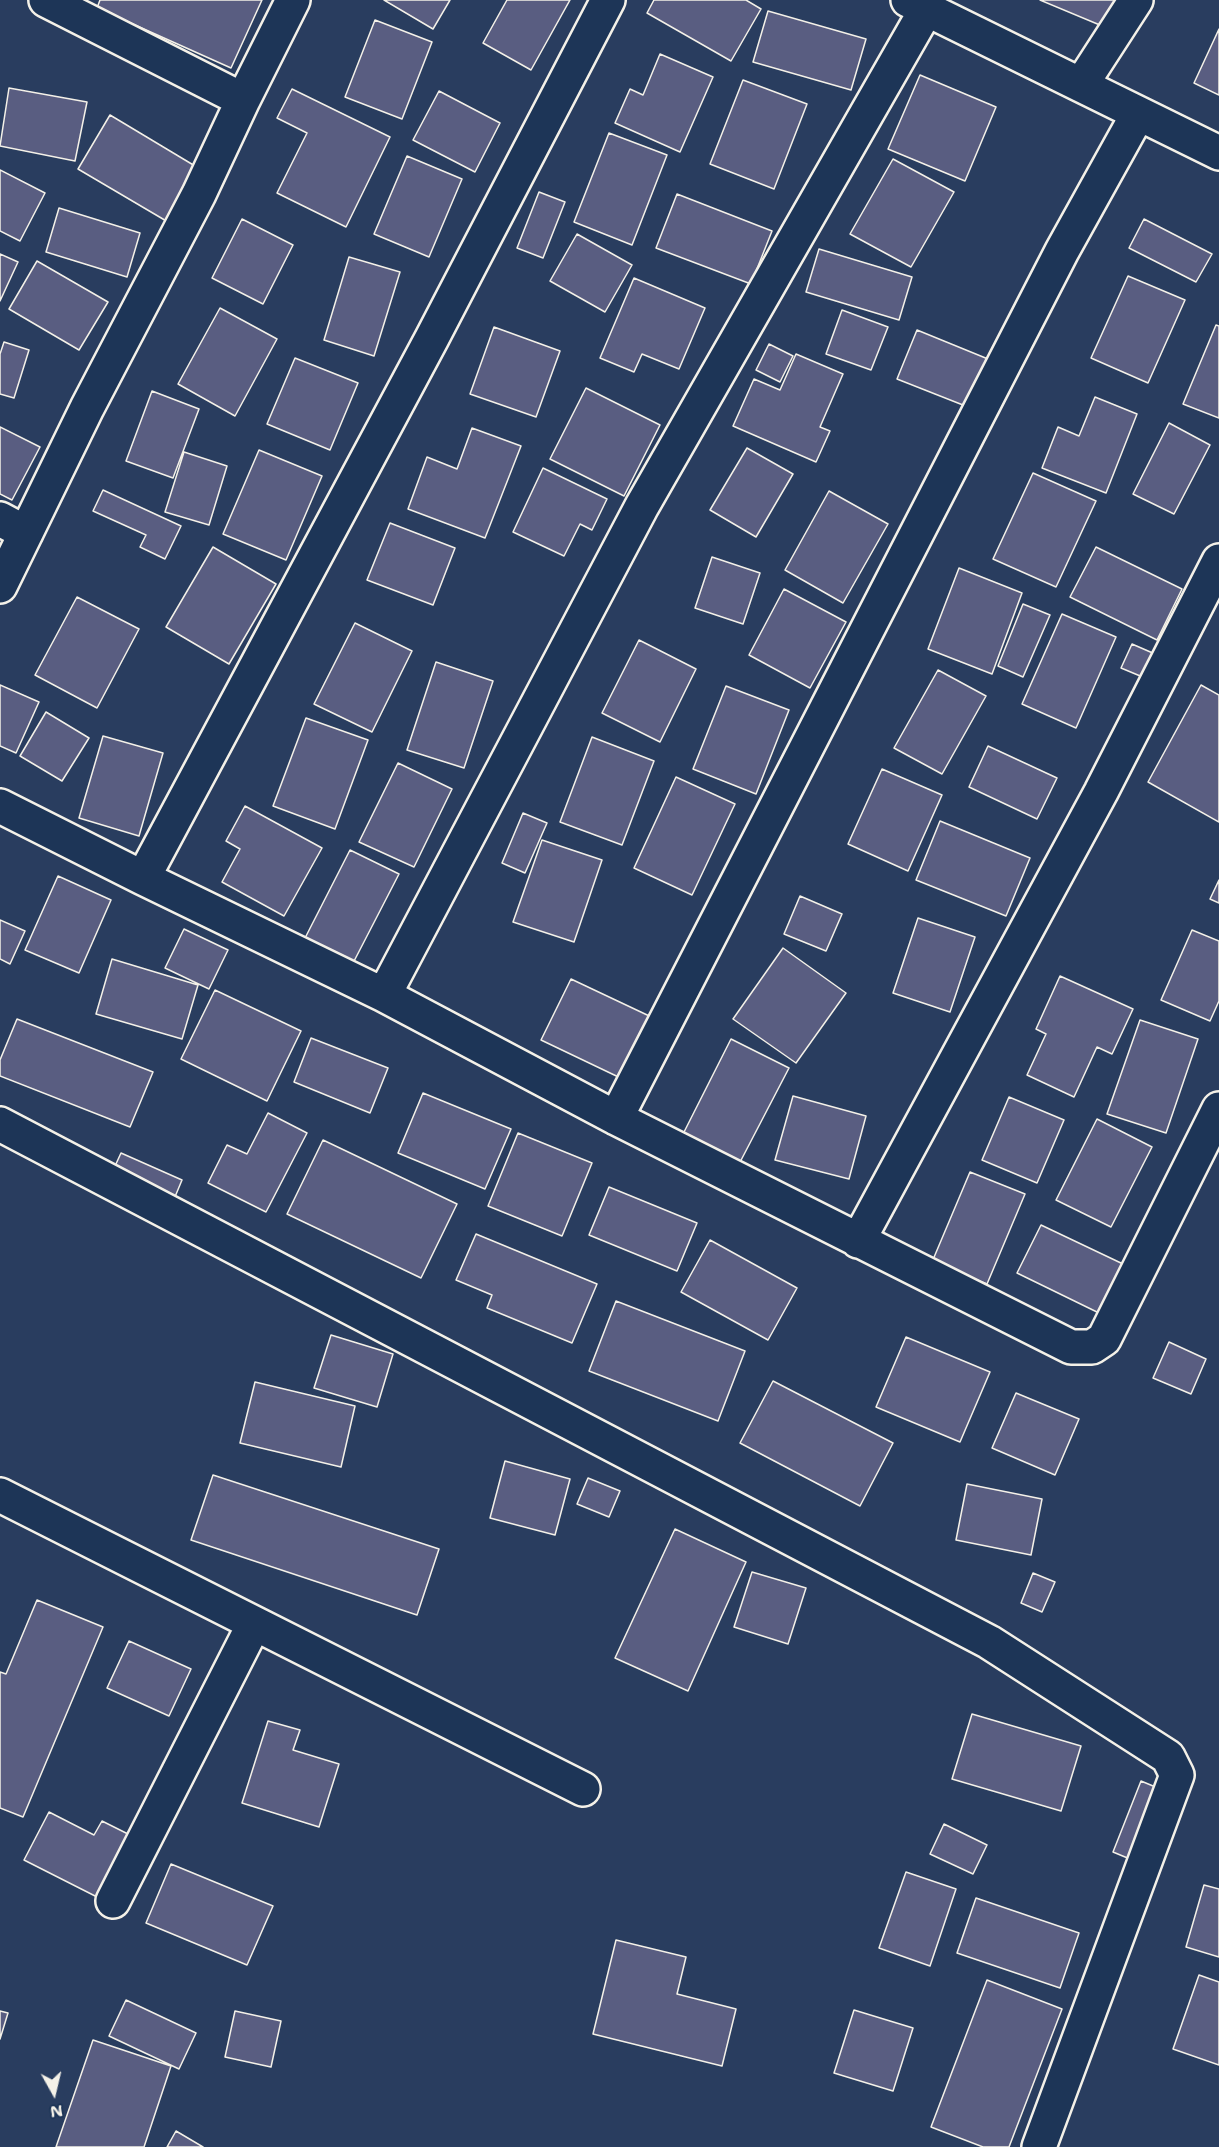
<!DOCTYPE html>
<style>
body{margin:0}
#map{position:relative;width:1219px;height:2147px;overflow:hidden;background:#293d5f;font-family:"Shantell Sans",sans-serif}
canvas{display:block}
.north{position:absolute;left:24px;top:2063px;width:60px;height:60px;-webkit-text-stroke:4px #1d3557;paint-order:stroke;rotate:172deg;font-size:16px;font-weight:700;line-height:24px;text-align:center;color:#f4f1e8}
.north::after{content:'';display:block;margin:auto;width:21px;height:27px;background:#f4f1e8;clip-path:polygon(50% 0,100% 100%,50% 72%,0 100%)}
</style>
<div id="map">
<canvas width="1219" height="2147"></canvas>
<div class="north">N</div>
</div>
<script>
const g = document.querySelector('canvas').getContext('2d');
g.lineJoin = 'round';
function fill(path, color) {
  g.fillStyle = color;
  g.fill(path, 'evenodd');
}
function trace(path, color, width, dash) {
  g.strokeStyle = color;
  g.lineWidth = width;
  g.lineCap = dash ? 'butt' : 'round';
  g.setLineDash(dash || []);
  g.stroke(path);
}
const building = new Path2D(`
 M 100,0 L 262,0 L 231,68 L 97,8 Z
 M 384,0 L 450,0 L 433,29 Z
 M 507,0 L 570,0 L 531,70 L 483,43 Z
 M 654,0 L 746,0 L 761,9 L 731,61 L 647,13 Z
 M 1040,0 L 1119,0 L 1107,28 Z
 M 768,11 L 866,39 L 851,90 L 753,62 Z
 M 375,20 L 432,42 L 402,119 L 345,97 Z
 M 1219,29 L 1219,95 L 1194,83 Z
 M 660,54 L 713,77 L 680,152 L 615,123 L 630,89 L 643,95 Z
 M 920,75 L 996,107 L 965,181 L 888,149 Z
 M 743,80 L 807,104 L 774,189 L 710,164 Z
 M 9,88 L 87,102 L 75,161 L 0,146 Z
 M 292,89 L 390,137 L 346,227 L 277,193 L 307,133 L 277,118 Z
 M 439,91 L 500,123 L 475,172 L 413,140 Z
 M 110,115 L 200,169 L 168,222 L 78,169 Z
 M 609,133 L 667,155 L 632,245 L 574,222 Z
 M 407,156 L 462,179 L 429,257 L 374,234 Z
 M 893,159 L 954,192 L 911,267 L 850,234 Z
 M 0,170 L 45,193 L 20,241 L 0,231 Z
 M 539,192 L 565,202 L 543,258 L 517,248 Z
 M 677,194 L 772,231 L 751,284 L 656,248 Z
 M 59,208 L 140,233 L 127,277 L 46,252 Z
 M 242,219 L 293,245 L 263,304 L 212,278 Z
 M 1144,219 L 1212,254 L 1196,282 L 1129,248 Z
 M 577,234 L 632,265 L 605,312 L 550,281 Z
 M 819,249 L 912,277 L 899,320 L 806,292 Z
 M 0,254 L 18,262 L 0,301 Z
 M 349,257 L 400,272 L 374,356 L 324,340 Z
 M 37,261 L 108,302 L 79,350 L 9,309 Z
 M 1128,276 L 1185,300 L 1148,383 L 1091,358 Z
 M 634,278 L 705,308 L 679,369 L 642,354 L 634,372 L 600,358 Z
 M 220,308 L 277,339 L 235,416 L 178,384 Z
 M 842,310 L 888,327 L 871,370 L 826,354 Z
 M 1216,325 L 1219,326 L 1219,418 L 1183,404 Z
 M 494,327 L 560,351 L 536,417 L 470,394 Z
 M 917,330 L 988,359 L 968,407 L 897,379 Z
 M 4,342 L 29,350 L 14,398 L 0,394 L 0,354 Z
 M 769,344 L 793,356 L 780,382 L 756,370 Z
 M 796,354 L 843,374 L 820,427 L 830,431 L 816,462 L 733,426 L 754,379 L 780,390 Z
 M 295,358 L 358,383 L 330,450 L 267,424 Z
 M 586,388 L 660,425 L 624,496 L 550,459 Z
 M 152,391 L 199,409 L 173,478 L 126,461 Z
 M 1095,397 L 1137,414 L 1106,493 L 1042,468 L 1058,427 L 1079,436 Z
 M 1169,423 L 1210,445 L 1174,514 L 1133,494 Z
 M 0,427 L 40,447 L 12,500 L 0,494 Z
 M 472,428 L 521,446 L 485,538 L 408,509 L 427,457 L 457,469 Z
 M 747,448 L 793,474 L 756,537 L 710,510 Z
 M 259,450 L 322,476 L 286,560 L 223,534 Z
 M 184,452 L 227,466 L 209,525 L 165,512 Z
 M 543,468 L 607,499 L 592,530 L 580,524 L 564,556 L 513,532 Z
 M 1033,473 L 1096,501 L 1056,587 L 993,559 Z
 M 103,490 L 181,526 L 165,559 L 140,547 L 146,535 L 93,511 Z
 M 829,491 L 888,524 L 843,603 L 785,570 Z
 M 390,523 L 455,548 L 433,605 L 367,580 Z
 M 213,547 L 276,584 L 229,664 L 166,627 Z
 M 1096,547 L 1182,589 L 1157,640 L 1070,597 Z
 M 712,557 L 760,573 L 743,624 L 695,608 Z
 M 959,568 L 1022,593 L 992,674 L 928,649 Z
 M 784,589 L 846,622 L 810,688 L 749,655 Z
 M 77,597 L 139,629 L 97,708 L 35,675 Z
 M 1023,604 L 1050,615 L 1023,677 L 998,666 Z
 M 1062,614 L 1116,637 L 1076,728 L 1022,704 Z
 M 355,623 L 412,651 L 372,732 L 314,704 Z
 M 639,640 L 696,669 L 660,742 L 602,713 Z
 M 1132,644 L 1155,654 L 1145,678 L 1121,668 Z
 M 436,662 L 493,681 L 464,768 L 407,750 Z
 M 938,670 L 986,696 L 942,774 L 894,748 Z
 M 0,685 L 39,702 L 16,753 L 0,746 Z
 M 1201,685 L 1219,695 L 1219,822 L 1148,782 Z
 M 726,686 L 789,710 L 756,794 L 693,769 Z
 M 46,712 L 89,738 L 62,781 L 20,756 Z
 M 306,718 L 368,740 L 335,829 L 273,806 Z
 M 103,736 L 163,753 L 139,836 L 79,818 Z
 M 592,737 L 654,761 L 622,845 L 560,822 Z
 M 988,746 L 1057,778 L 1037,819 L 969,787 Z
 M 398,763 L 452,789 L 414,867 L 359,842 Z
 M 882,769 L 942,795 L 908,871 L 848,844 Z
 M 676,777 L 735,804 L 692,895 L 634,868 Z
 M 245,806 L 322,848 L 284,916 L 222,882 L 240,849 L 226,841 Z
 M 523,813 L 547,823 L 525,873 L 502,863 Z
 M 940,821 L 1030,858 L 1006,916 L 916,880 Z
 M 542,840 L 602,860 L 574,942 L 513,922 Z
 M 350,850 L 399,874 L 351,967 L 303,942 Z
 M 58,876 L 111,900 L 79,973 L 25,950 Z
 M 1219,880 L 1219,903 L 1210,899 Z
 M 800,896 L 842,914 L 826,951 L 784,934 Z
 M 918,918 L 975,937 L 950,1012 L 893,993 Z
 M 0,920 L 25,931 L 10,964 L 0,959 Z
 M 184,929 L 228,950 L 209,989 L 165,968 Z
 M 1192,930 L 1219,941 L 1219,1001 L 1210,1021 L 1161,1000 Z
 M 783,948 L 846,993 L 796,1063 L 733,1019 Z
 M 112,959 L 198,985 L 182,1039 L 96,1014 Z
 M 1060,976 L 1133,1009 L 1112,1054 L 1097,1047 L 1074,1097 L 1027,1075 L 1046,1034 L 1036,1029 Z
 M 571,979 L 662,1022 L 631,1083 L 541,1040 Z
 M 215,990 L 301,1031 L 267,1101 L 181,1059 Z
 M 17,1019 L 153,1072 L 130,1127 L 0,1076 L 0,1060 Z
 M 1140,1020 L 1198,1039 L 1166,1133 L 1107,1114 Z
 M 311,1038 L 388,1068 L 370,1113 L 294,1082 Z
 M 731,1039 L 789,1068 L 738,1166 L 681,1138 Z
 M 423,1093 L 511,1129 L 485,1189 L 398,1153 Z
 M 793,1096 L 866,1116 L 849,1179 L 775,1160 Z
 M 1009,1097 L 1064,1120 L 1037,1183 L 982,1160 Z
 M 268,1113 L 307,1133 L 266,1212 L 208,1183 L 227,1145 L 247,1154 Z
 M 1097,1119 L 1152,1147 L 1111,1227 L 1056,1200 Z
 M 518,1133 L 592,1163 L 562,1236 L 488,1206 Z
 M 323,1140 L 457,1204 L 421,1278 L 287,1214 Z
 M 121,1153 L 182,1180 L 172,1204 L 110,1177 Z
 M 970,1172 L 1025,1194 L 987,1284 L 932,1262 Z
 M 609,1187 L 697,1223 L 677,1271 L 589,1235 Z
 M 1041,1225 L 1123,1264 L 1099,1313 L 1017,1273 Z
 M 476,1234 L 597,1284 L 572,1343 L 487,1308 L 492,1295 L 456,1280 Z
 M 710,1240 L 797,1288 L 768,1340 L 681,1292 Z
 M 616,1301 L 745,1351 L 718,1421 L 589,1371 Z
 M 331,1335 L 393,1354 L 377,1407 L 314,1388 Z
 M 906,1337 L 990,1372 L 960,1442 L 876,1407 Z
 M 1169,1342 L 1206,1359 L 1191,1394 L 1153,1378 Z
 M 773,1381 L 893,1443 L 860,1506 L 740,1443 Z
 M 255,1382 L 355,1406 L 341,1467 L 240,1443 Z
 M 1016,1393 L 1079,1419 L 1055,1475 L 992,1448 Z
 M 505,1461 L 570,1479 L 555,1535 L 490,1518 Z
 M 213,1475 L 439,1549 L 417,1615 L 191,1540 Z
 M 588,1478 L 620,1491 L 609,1517 L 577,1504 Z
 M 967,1484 L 1042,1499 L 1031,1555 L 956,1540 Z
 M 675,1529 L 746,1562 L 688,1691 L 615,1658 Z
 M 752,1572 L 806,1588 L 788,1644 L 734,1627 Z
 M 1033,1573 L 1055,1582 L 1042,1612 L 1021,1603 Z
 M 37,1600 L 103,1627 L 23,1817 L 0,1808 L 0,1672 L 6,1674 Z
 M 129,1641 L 191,1669 L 169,1716 L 107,1688 Z
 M 972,1714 L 1081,1746 L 1061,1811 L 952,1779 Z
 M 268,1721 L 300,1730 L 293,1750 L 339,1764 L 319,1827 L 242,1803 Z
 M 1141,1781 L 1170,1793 L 1142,1864 L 1113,1852 Z
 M 49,1812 L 94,1835 L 102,1821 L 136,1838 L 103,1900 L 24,1860 Z
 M 944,1824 L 987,1845 L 973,1874 L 930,1854 Z
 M 171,1864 L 273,1906 L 247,1965 L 146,1923 Z
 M 906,1872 L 956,1889 L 930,1966 L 879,1948 Z
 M 1204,1885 L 1219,1889 L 1219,1957 L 1186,1947 Z
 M 976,1898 L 1079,1933 L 1060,1988 L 957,1953 Z
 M 616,1940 L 686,1957 L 677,1994 L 736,2009 L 722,2066 L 593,2034 Z
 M 1199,1975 L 1219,1982 L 1219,2065 L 1173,2049 Z
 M 987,1980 L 1062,2009 L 1009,2147 L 983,2147 L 931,2127 Z
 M 126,2000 L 196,2033 L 179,2069 L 109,2036 Z
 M 854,2010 L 913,2028 L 893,2091 L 834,2073 Z
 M 0,2011 L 8,2013 L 0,2039 Z
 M 235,2011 L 281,2021 L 271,2067 L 225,2057 Z
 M 93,2040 L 171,2066 L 144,2147 L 56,2147 Z
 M 176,2131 L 203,2147 L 167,2147 Z`);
const minor = new Path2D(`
 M 46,0 L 243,100
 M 908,0 L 1219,153
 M 1081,85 L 1136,0
 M 0,519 L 26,533
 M 0,586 L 87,408 L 199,194 L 243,100 L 293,0
 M 0,806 L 143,878 L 384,995 L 616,1118 L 1071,1347 L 1092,1347 L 1104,1339 L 1219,1109
 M 143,878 L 432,338 L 608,0
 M 384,995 L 642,506 L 926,10
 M 616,1118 L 1062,251 L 1138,114
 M 0,1124 L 989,1642 L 1168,1757 L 1177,1775 L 1039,2147
 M 858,1241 L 1101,792 L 1219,561
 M 0,1495 L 583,1789
 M 113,1901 L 254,1624`);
fill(building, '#595d81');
trace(building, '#f4f1e8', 1.5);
trace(minor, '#f4f1e8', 38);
trace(minor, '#1d3557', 33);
</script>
